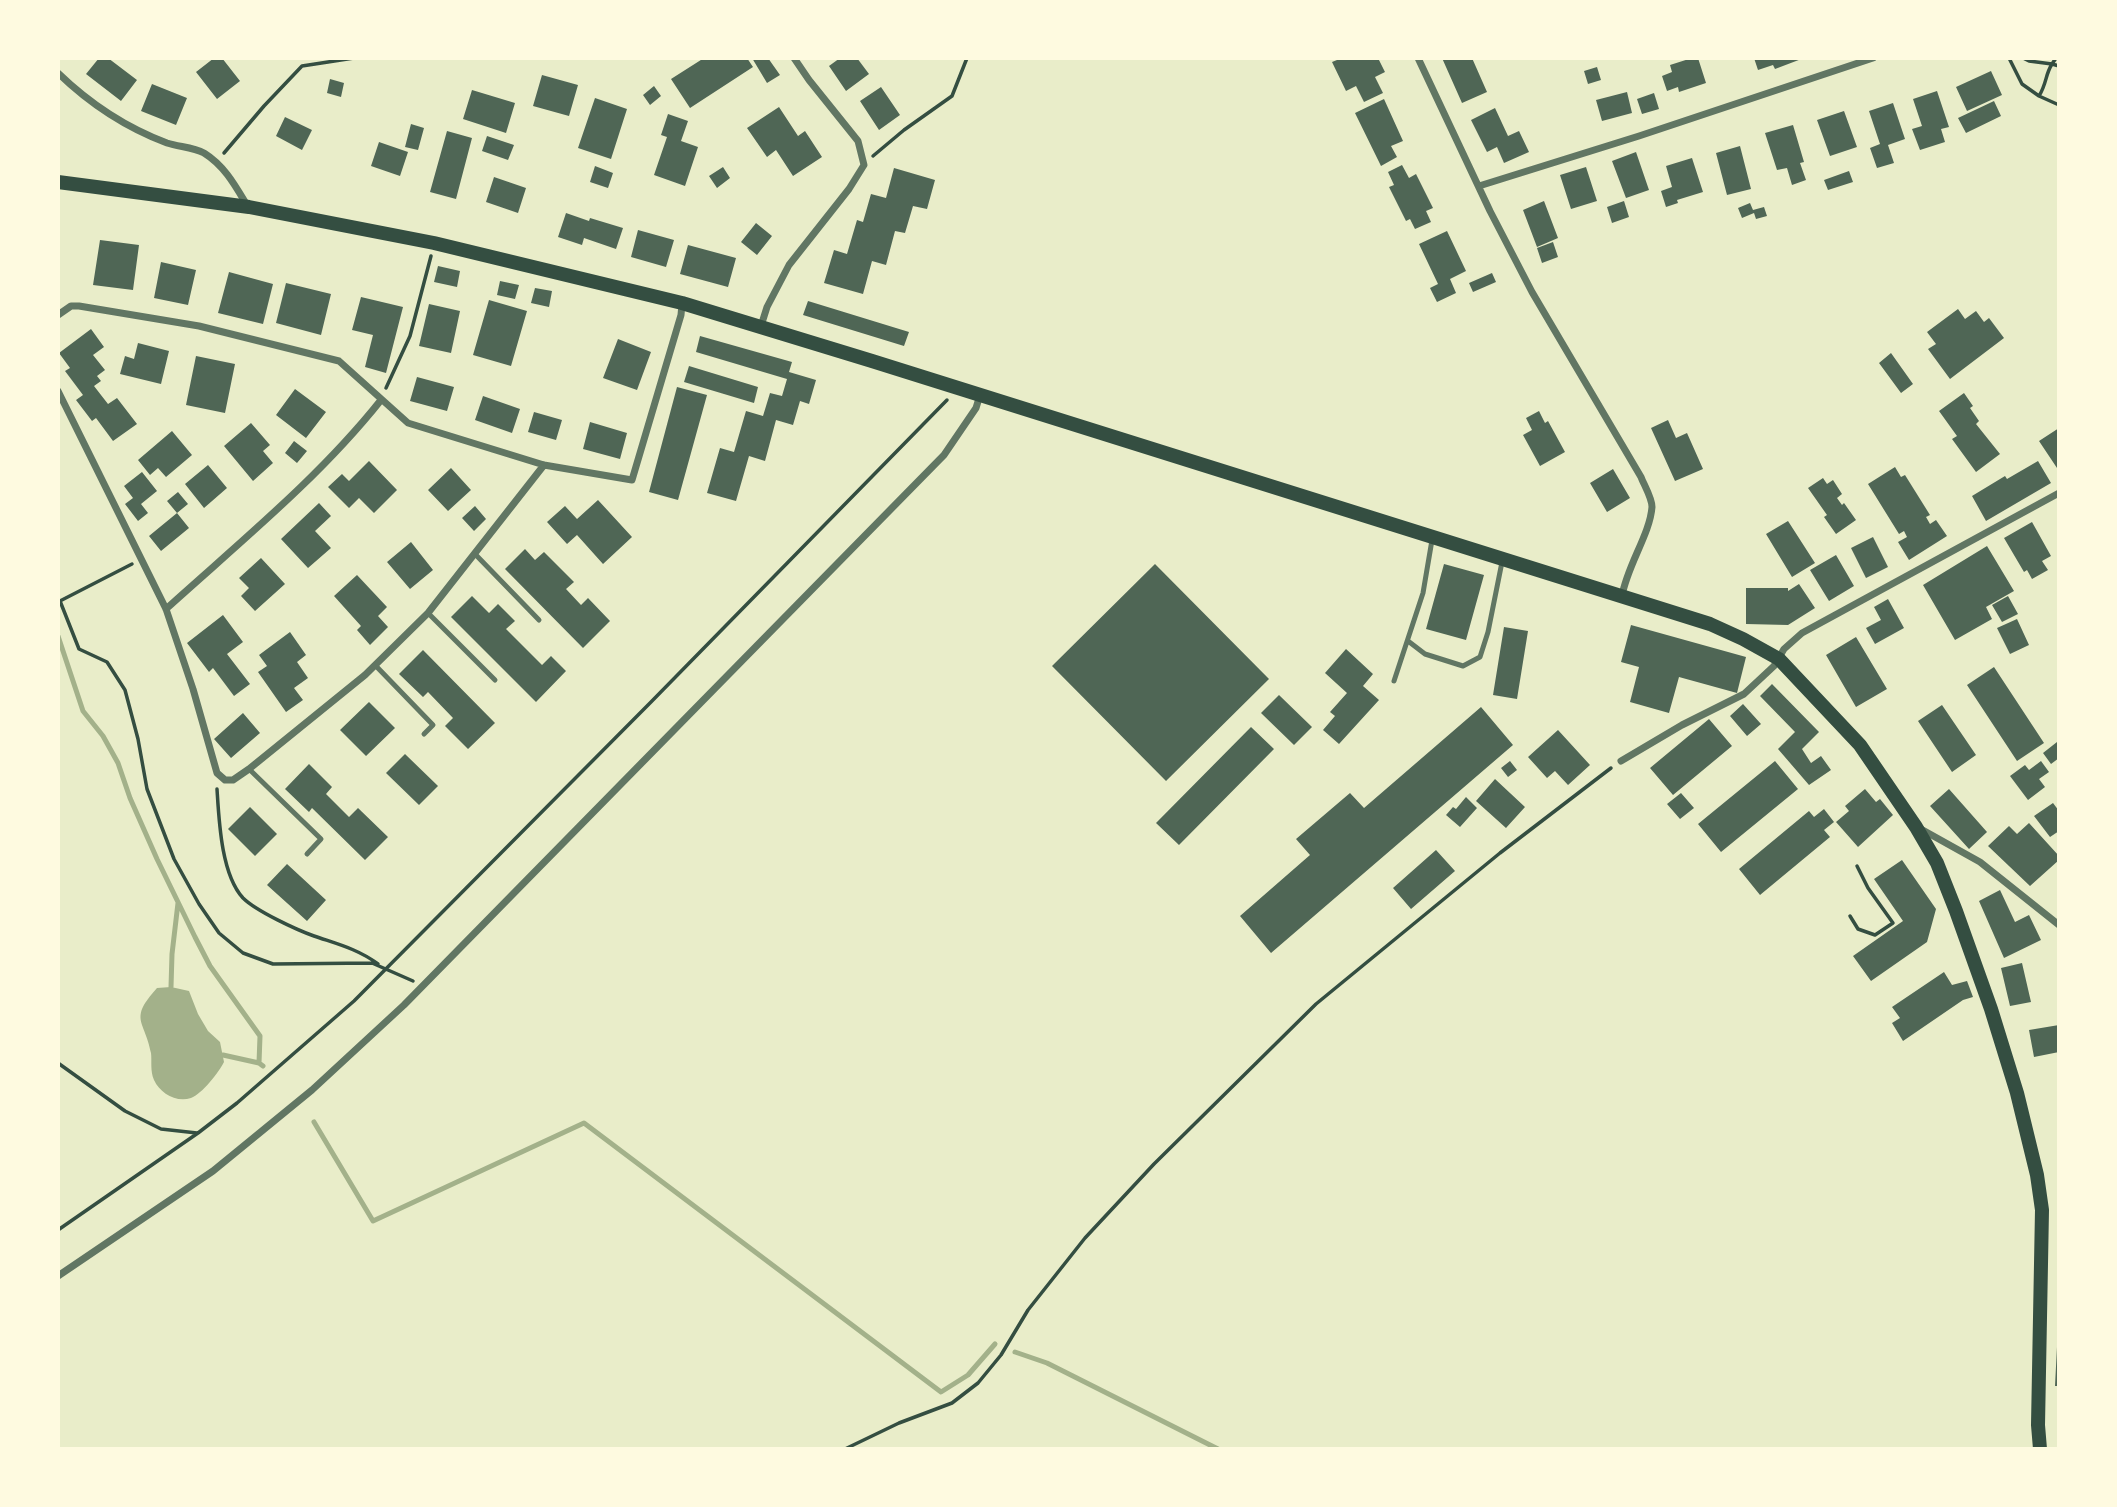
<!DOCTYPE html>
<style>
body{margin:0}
#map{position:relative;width:2117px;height:1507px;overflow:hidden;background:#e9edc9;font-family:"Archivo Narrow",sans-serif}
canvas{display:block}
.frame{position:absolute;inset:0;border:60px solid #fefae0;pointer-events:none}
</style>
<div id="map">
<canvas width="2117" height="1507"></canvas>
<div class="frame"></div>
</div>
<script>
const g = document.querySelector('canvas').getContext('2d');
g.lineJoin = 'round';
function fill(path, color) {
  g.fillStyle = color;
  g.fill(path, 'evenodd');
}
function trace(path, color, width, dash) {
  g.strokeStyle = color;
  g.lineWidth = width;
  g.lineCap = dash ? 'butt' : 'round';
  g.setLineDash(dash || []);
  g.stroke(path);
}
const water = new Path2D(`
 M 171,987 L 189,991 L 198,1014 L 208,1031 L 220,1042 L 224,1062 C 219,1072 202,1094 191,1098 C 176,1103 160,1093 154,1080 C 150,1071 152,1061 151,1053 C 145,1020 128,1020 157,988 Z`);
const stream = new Path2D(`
 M 58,636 L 83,711 L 103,736 L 118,763 L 130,798 L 157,859 L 195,937 L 210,966 L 260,1036 L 259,1063 L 263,1066
 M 171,987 L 172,954 L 178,903
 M 223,1055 L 259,1063
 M 314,1122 L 373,1221 L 584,1123 L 941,1392 L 968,1375 L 995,1344
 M 1015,1352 L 1047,1363 L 1218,1449`);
const building = new Path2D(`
 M 99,58 L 108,58 L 137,80 L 121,101 L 86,74 Z
 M 214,58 L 222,58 L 240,81 L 217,99 L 196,72 Z
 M 704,58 L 747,58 L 753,67 L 690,108 L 671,79 Z
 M 752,58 L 768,58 L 780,75 L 767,83 Z
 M 840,58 L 857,58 L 869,74 L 846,91 L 829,66 Z
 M 1342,58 L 1378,58 L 1385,72 L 1375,77 L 1383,93 L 1364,102 L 1356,86 L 1346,91 L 1332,62 Z
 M 1442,58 L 1472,58 L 1487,92 L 1462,103 Z
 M 1692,58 L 1698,58 L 1706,83 L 1679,92 L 1678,87 L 1667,91 L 1662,76 L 1672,72 L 1670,65 Z
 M 1754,58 L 1804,58 L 1775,69 L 1773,65 L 1758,70 Z
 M 1597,67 L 1601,80 L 1588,84 L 1584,71 Z
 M 1991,71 L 2002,95 L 1967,111 L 1956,87 Z
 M 542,75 L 578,85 L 569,116 L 533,106 Z
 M 330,79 L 344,83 L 341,97 L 327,93 Z
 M 152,84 L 187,98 L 176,125 L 141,111 Z
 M 654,86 L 661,96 L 650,105 L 643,95 Z
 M 881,87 L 900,115 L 879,130 L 860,101 Z
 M 472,90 L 515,103 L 506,133 L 463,119 Z
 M 1937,91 L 1949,127 L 1941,129 L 1945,142 L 1920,150 L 1912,129 L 1922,126 L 1913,99 Z
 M 1627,92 L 1632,113 L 1602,121 L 1596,100 Z
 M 1654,93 L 1659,109 L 1642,114 L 1637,99 Z
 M 595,98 L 627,109 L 611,159 L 578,148 Z
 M 1384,99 L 1403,141 L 1391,146 L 1397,157 L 1381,166 L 1355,113 Z
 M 1994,101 L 2001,116 L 1966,133 L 1958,118 Z
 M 1893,103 L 1905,139 L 1888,145 L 1894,163 L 1877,168 L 1870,148 L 1880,144 L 1869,111 Z
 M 779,107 L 798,136 L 805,131 L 822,157 L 793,176 L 776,150 L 767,157 L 747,128 Z
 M 1495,108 L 1508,136 L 1519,131 L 1529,152 L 1504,163 L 1497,147 L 1487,152 L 1471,120 Z
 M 1844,111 L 1857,147 L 1830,156 L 1817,120 Z
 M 668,114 L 688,121 L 681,141 L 698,147 L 685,186 L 654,175 L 667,137 L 661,135 Z
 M 285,117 L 312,130 L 302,150 L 276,136 Z
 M 411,124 L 424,128 L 418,150 L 405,147 Z
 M 1793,125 L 1804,162 L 1800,163 L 1806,180 L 1792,185 L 1787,168 L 1777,170 L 1765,133 Z
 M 447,131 L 472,138 L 456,199 L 430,192 Z
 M 487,136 L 514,145 L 508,160 L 482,151 Z
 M 379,142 L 408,152 L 400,176 L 371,166 Z
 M 1740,146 L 1751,189 L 1727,195 L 1716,153 Z
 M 1636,152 L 1649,190 L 1626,198 L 1612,161 Z
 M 1692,158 L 1703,192 L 1677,200 L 1678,203 L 1666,207 L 1661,191 L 1672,187 L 1666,166 Z
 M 1402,165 L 1409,178 L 1416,174 L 1433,208 L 1426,211 L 1431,222 L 1415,229 L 1410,219 L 1406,221 L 1389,187 L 1394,185 L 1388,172 Z
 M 595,166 L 613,173 L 608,188 L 590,182 Z
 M 723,167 L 730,178 L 717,188 L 709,176 Z
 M 1586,167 L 1597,201 L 1571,209 L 1560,175 Z
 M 894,168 L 935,180 L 927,209 L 913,206 L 905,233 L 895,231 L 886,265 L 872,261 L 863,294 L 824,283 L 834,250 L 847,254 L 857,220 L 863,222 L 871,194 L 886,198 Z
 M 1849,171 L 1853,182 L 1828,190 L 1824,180 Z
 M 494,177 L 526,188 L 518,213 L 486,202 Z
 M 1544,201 L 1558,238 L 1537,247 L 1523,210 Z
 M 1624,201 L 1629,217 L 1612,223 L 1607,207 Z
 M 1750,203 L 1753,210 L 1764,207 L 1767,216 L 1756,219 L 1754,213 L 1742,218 L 1738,208 Z
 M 566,213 L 589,221 L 590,218 L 623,228 L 616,249 L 584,238 L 582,245 L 558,237 Z
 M 756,223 L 772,236 L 757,255 L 741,242 Z
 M 638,230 L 674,240 L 666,267 L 631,257 Z
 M 1447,231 L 1466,271 L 1450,279 L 1456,293 L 1437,302 L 1430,288 L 1438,284 L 1419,244 Z
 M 100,240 L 139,245 L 133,290 L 93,285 Z
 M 1553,242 L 1558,257 L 1542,263 L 1537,248 Z
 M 688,245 L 736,258 L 728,287 L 680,274 Z
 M 161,262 L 196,270 L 188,305 L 154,298 Z
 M 438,266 L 460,271 L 457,287 L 434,282 Z
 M 229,272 L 273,284 L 263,324 L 218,313 Z
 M 1492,273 L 1496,282 L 1473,292 L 1469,283 Z
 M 500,281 L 519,285 L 515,299 L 497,295 Z
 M 286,283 L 331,294 L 321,335 L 276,323 Z
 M 535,288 L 552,291 L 549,307 L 531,303 Z
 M 361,297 L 403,307 L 386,373 L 365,367 L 373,335 L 352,330 Z
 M 489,300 L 527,311 L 511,366 L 473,355 Z
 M 808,301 L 909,332 L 904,346 L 803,315 Z
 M 429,304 L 460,311 L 451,353 L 419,346 Z
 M 1958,309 L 1965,319 L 1976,311 L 1984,322 L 1989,318 L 2004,338 L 1950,379 L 1928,349 L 1936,344 L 1927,332 Z
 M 91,329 L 104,347 L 93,355 L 105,370 L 97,376 L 101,381 L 94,386 L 108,404 L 117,398 L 137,424 L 113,441 L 96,418 L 92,421 L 76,400 L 83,395 L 65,371 L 70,368 L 59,353 Z
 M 700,336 L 792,362 L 789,372 L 816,380 L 809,404 L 800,401 L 793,425 L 776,420 L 765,461 L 749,456 L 736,501 L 707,493 L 720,448 L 734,452 L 746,411 L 763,416 L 770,393 L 782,396 L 787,379 L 696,352 Z
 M 618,339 L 651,352 L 637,390 L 603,378 Z
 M 138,343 L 169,351 L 161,384 L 120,374 L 125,356 L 134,359 Z
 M 1891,353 L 1913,384 L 1901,393 L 1879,363 Z
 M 196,356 L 235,364 L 225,413 L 186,405 Z
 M 689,366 L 758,387 L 754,403 L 684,382 Z
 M 417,377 L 454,387 L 447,411 L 410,401 Z
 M 677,387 L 707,395 L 678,500 L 649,492 Z
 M 295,389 L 326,412 L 306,438 L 276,415 Z
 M 1964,393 L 1973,406 L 1970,408 L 1979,421 L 1976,424 L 2000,454 L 1976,472 L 1952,439 L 1957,436 L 1939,411 Z
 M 483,396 L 520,409 L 512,433 L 475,420 Z
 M 1539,411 L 1545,423 L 1548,421 L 1565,452 L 1540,466 L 1523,435 L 1532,430 L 1526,418 Z
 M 534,412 L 562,420 L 556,440 L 528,432 Z
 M 1668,420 L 1676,438 L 1687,433 L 1703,469 L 1675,481 L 1651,428 Z
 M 590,422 L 627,433 L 620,459 L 583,449 Z
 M 251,423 L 270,445 L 263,451 L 273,463 L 253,481 L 224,446 Z
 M 2059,428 L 2059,471 L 2039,441 Z
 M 172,431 L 192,455 L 166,477 L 158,468 L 150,475 L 138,460 Z
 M 294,441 L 307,451 L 297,463 L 285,453 Z
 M 369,461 L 397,490 L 374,513 L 359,498 L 349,508 L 328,487 L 342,474 L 349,481 Z
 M 2038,461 L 2051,483 L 1986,521 L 1972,496 L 2005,476 L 2007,479 Z
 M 208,465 L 227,488 L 204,508 L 185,484 Z
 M 1895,467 L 1901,477 L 1905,475 L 1930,515 L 1926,517 L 1930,524 L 1936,520 L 1947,536 L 1909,560 L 1898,542 L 1907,537 L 1904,531 L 1899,534 L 1868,484 Z
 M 451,468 L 471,490 L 448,511 L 428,490 Z
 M 1613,469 L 1630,498 L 1607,512 L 1590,483 Z
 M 142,472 L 157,491 L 141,504 L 148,513 L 138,521 L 125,504 L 133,498 L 124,486 Z
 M 1823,478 L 1827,484 L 1833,480 L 1842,494 L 1837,498 L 1842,505 L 1844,503 L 1856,520 L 1836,534 L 1824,517 L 1827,515 L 1808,488 Z
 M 178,492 L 188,504 L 177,513 L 167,501 Z
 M 598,500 L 632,537 L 603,564 L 577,535 L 567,544 L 547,522 L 565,506 L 577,519 Z
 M 319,503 L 331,516 L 315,531 L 331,548 L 308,568 L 281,539 Z
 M 475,506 L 486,519 L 474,531 L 462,518 Z
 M 177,513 L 189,528 L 161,551 L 149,536 Z
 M 1788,521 L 1815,563 L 1792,577 L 1766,534 Z
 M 2032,522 L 2051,556 L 2042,561 L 2048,570 L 2032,579 L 2027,570 L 2024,572 L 2004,538 Z
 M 1873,537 L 1888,567 L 1866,578 L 1851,548 Z
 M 411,542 L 433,570 L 410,589 L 387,562 Z
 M 1987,546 L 2014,591 L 1986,607 L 1992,619 L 1955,640 L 1923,585 Z
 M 525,549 L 535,560 L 544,552 L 574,582 L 566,589 L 581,605 L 588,598 L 610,621 L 583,648 L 505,569 Z
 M 1836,555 L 1854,586 L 1829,601 L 1810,570 Z
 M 261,558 L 285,584 L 255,611 L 241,596 L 249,588 L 239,578 Z
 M 1155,564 L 1269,679 L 1166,781 L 1052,666 Z
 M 1444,564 L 1484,575 L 1466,640 L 1426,629 Z
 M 357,575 L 387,607 L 378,616 L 388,627 L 370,645 L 357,630 L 361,626 L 334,596 Z
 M 1799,584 L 1815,608 L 1788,625 L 1746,624 L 1746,588 L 1788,588 L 1788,591 Z
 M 472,596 L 489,613 L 498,604 L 515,621 L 506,629 L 542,665 L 551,656 L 566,671 L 536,702 L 451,617 Z
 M 2008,596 L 2018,614 L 2002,622 L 1992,605 Z
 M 1888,599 L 1904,628 L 1875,644 L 1866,628 L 1881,620 L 1874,607 Z
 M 223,615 L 243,642 L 227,654 L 250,684 L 234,696 L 213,668 L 209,672 L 187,643 Z
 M 2017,619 L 2029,645 L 2010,654 L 1997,628 Z
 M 1631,625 L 1746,657 L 1737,693 L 1679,677 L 1669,713 L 1630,702 L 1639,667 L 1621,662 Z
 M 1504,627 L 1528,631 L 1517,699 L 1493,695 Z
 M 290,632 L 306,655 L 297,662 L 308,678 L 294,688 L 303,700 L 286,712 L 258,672 L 267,666 L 259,655 Z
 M 1856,637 L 1887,689 L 1856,707 L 1826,655 Z
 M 1346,649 L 1373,674 L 1363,686 L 1379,700 L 1339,744 L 1323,730 L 1335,716 L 1330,712 L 1347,693 L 1325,673 Z
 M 423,650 L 495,723 L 468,749 L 445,726 L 453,718 L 428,692 L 423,697 L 399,674 Z
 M 1994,667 L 2044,743 L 2017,761 L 1967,685 Z
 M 1772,684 L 1819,732 L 1802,749 L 1811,763 L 1821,756 L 1831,770 L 1809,785 L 1778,749 L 1795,732 L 1760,696 Z
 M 1279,695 L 1312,727 L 1294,745 L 1261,713 Z
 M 369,702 L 395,728 L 366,756 L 340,730 Z
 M 1743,704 L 1761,724 L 1747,736 L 1730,716 Z
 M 1942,705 L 1976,755 L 1952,772 L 1918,721 Z
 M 1481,707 L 1513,745 L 1271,953 L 1240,916 L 1310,855 L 1296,839 L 1350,793 L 1364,808 Z
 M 243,713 L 260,733 L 231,758 L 214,739 Z
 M 1709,719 L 1732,746 L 1673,795 L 1650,768 Z
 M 1251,727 L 1274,749 L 1179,845 L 1156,823 Z
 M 1558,730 L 1590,765 L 1568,785 L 1555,771 L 1547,778 L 1528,757 Z
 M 2057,742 L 2059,746 L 2059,758 L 2051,764 L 2043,753 Z
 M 405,754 L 438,786 L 419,805 L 386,773 Z
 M 1510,761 L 1517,770 L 1508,777 L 1501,768 Z
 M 1775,761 L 1798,789 L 1721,852 L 1698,824 Z
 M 2041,761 L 2049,772 L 2039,779 L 2045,787 L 2028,800 L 2010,776 L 2025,765 L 2029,770 Z
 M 309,764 L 332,787 L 326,794 L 349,817 L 358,808 L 388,837 L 365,860 L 312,808 L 309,812 L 285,789 Z
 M 1495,779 L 1525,807 L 1506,828 L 1476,801 Z
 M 1865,789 L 1876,802 L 1880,799 L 1893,815 L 1858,847 L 1836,822 L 1849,811 L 1845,806 Z
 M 1949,789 L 1987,832 L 1969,849 L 1930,806 Z
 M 1681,793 L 1694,808 L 1680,819 L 1667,804 Z
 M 1466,797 L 1477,808 L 1460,827 L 1446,815 L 1453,807 L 1456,809 Z
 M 2053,803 L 2059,811 L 2059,831 L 2050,837 L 2034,816 Z
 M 250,807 L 277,834 L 255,856 L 228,829 Z
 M 1824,809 L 1834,822 L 1824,830 L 1830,837 L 1760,895 L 1739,869 L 1809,811 L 1814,817 Z
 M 2029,823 L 2059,856 L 2059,860 L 2030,886 L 1988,846 L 2009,826 L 2017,834 Z
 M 1436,850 L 1455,871 L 1411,909 L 1393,888 Z
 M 1902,860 L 1936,909 L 1927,942 L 1871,981 L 1853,956 L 1903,921 L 1874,879 Z
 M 287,864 L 326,900 L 307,921 L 267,885 Z
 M 2000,890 L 2015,922 L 2029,915 L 2041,940 L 2004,958 L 1979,901 Z
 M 2022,963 L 2031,1002 L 2010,1006 L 2001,968 Z
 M 1944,972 L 1952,985 L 1967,981 L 1973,997 L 1963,1000 L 1903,1041 L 1892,1023 L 1900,1018 L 1892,1007 Z
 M 2059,1025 L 2059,1052 L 2034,1057 L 2029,1030 Z
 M 2057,1347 L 2059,1347 L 2059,1386 L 2055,1386 Z`);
const path = new Path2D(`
 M 2009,58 L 2022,84 L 2039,96 L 2059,105
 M 2023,58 L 2029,61 L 2052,64 C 2045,75 2047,83 2039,96
 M 2056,58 L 2052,64 L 2059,66
 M 224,153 L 264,106 L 302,66 L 354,58
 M 873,156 L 904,130 L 952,96 L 967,58
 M 386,388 L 410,336 L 431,256
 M 60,601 L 79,649 L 107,662 L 125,690 L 138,739 L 147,789 L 174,859 L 199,904 L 219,933 L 243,953 L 273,964 L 372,963 L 413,981
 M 58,602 L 132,564
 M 217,789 C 219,820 221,874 243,898 C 256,911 297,930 314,936 C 337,944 358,949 378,964
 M 1850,916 L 1858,929 L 1875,935 L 1893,923 L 1868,888 L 1857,866
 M 58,1063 L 125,1111 L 161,1129 L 197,1133
 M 58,1230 L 198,1133 L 237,1103 L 354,1001 L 651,702 L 947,400
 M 845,1449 L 899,1423 L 952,1403 L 978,1383 L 1001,1355 L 1028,1310 L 1085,1238 L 1154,1164 L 1316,1004 L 1500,853 L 1611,768`);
const service = new Path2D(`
 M 475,554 L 539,620
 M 428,613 L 495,680
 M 1408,641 L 1425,654 L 1463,666 L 1480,657 L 1488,632 L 1502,562
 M 375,665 L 433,725 L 424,734
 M 1394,681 L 1423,593 L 1432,540
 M 249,769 L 321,839 L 307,854`);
const minor = new Path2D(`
 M 1418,58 L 1490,211 L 1532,292 L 1641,477 C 1644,485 1652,498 1652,507 C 1650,534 1627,566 1622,596
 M 58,73 C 89,103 127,128 167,143 C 179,147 193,147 204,153 C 225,166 236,187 248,207
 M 1479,186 L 1639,136 L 1873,58
 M 58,315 L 71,306 L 79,306 L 199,326 L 339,361 L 408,423 L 544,465 L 632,480 L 681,315 L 682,304
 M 761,326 L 767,307 L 789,265 L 849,189 L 864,165 L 858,141 L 809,80 L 794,58
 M 58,391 L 166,609 L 193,689 L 217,773 L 225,780 L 233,780 L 249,769 L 365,675 L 428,613 L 544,465
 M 166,609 C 240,542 319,478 381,400
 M 1621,761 L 1682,725 L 1744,694 L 1774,666 L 1784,649 L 1802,633 L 2059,493
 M 1919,828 L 1980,862 L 2059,925
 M 58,1276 L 213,1171 L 312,1090 L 404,1005 L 944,455 L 976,408 L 980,395`);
const secondary = new Path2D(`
 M 58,182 L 249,207 L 434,243 L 682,303 L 872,361 L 1710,624 L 1743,639 L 1779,659 L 1860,745 L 1916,827 L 1937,863 L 1956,911 L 1991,1009 L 2017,1093 L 2037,1175 L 2042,1210 L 2038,1425 L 2040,1449`);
fill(water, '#a3b18a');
trace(stream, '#a3b18a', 5);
fill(building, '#4f6655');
trace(path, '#344e41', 3.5);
trace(service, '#617663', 5);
trace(minor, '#617663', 7);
trace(secondary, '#344e41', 14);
</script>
